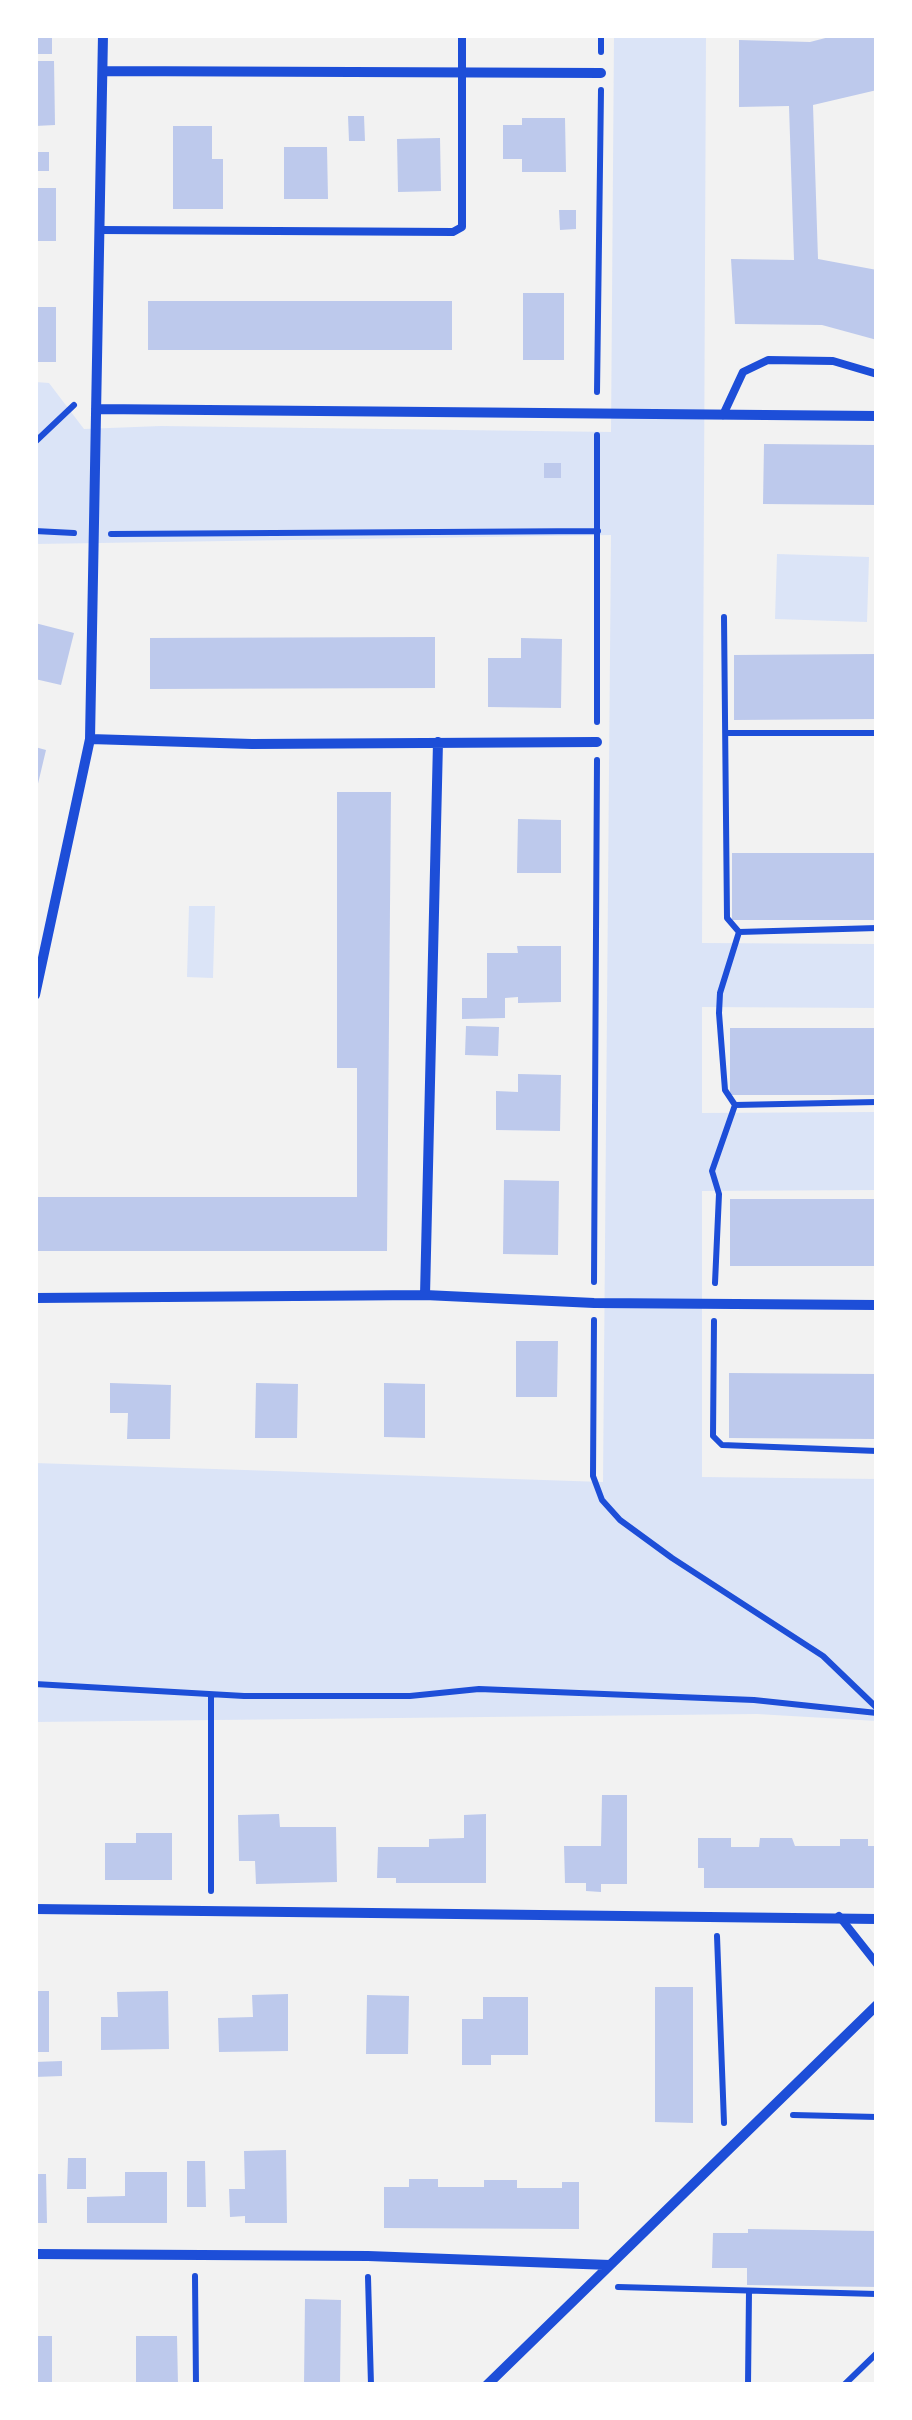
<!DOCTYPE html>
<style>
body{margin:0}
#map{position:relative;width:912px;height:2420px;overflow:hidden;background:#f2f2f2;font-family:Signika,sans-serif}
canvas{display:block}
.frame{position:absolute;inset:0;border:38px solid #fff;pointer-events:none}
</style>
<div id="map">
<canvas width="912" height="2420"></canvas>
<div class="frame"></div>
</div>
<script>
const g = document.querySelector('canvas').getContext('2d');
g.lineJoin = 'round';
function fill(path, color) { g.fillStyle = color; g.fill(path, 'evenodd'); }
const poly = rows => new Path2D(rows.map(r => 'M' + r).join(''));
function strokePath(path, color, width, dash) { g.strokeStyle = color; g.lineWidth = width; g.lineCap = dash ? 'butt' : 'round'; g.setLineDash(dash || []); g.stroke(path); }
const green = poly([
 [614,35,706,35,702,943,877,944,877,1008,702,1007,702,1113,877,1112,877,1190,702,1191,702,1477,877,1479,877,1721,757,1714,35,1722,35,1463,603,1482,611,535,35,544,35,382,49,383,84,429,161,426,611,432],
 [777,554,869,557,867,622,775,619],
 [189,906,215,906,213,978,187,977]
]);
const building = poly([
 [837,35,877,35,877,90,813,105,818,259,877,270,877,340,822,325,735,324,731,259,794,260,789,106,739,107,739,40,810,42],
 [35,36,52,36,52,54,35,54],
 [35,61,54,61,55,125,35,126],
 [348,116,364,116,365,141,349,141],
 [522,118,565,118,566,172,522,172,522,159,503,159,503,125,522,125],
 [173,126,212,126,212,159,223,159,223,209,173,209],
 [440,138,441,191,398,192,397,139],
 [284,147,327,147,328,199,284,199],
 [35,152,49,152,49,171,35,171],
 [35,188,56,188,56,241,35,241],
 [559,210,576,210,576,229,560,230],
 [523,293,564,293,564,360,523,360],
 [148,301,452,301,452,350,148,350],
 [35,307,56,307,56,362,35,362],
 [764,444,877,445,877,505,763,504],
 [544,463,561,463,561,478,544,478],
 [35,623,74,633,61,685,35,679],
 [435,637,435,688,150,689,150,638],
 [521,638,562,639,561,708,488,707,488,658,521,658],
 [877,654,877,719,734,720,734,655],
 [35,747,46,750,36,792,35,792],
 [337,792,391,792,387,1251,35,1251,35,1197,357,1197,357,1068,337,1068],
 [518,819,561,820,561,873,517,873],
 [732,853,877,853,877,920,732,920],
 [517,946,561,946,561,1002,518,1003,518,997,505,998,505,1018,462,1019,462,998,487,998,487,953,518,953],
 [466,1026,499,1027,498,1056,465,1055],
 [730,1028,877,1028,877,1095,730,1095],
 [518,1074,561,1075,560,1131,496,1130,496,1091,518,1092],
 [504,1180,559,1181,558,1255,503,1254],
 [730,1199,877,1199,877,1266,730,1266],
 [516,1341,558,1341,557,1397,516,1397],
 [729,1373,877,1374,877,1439,729,1438],
 [110,1383,171,1385,170,1439,127,1439,128,1413,110,1413],
 [256,1383,298,1384,297,1438,255,1438],
 [384,1383,425,1384,425,1438,384,1437],
 [602,1795,627,1795,627,1884,601,1884,601,1892,586,1891,586,1883,565,1883,564,1846,601,1846],
 [279,1814,280,1827,336,1827,337,1882,256,1884,255,1861,239,1861,238,1815],
 [486,1814,486,1883,396,1883,396,1878,377,1878,378,1847,429,1847,429,1839,464,1838,464,1815],
 [136,1833,172,1833,172,1880,105,1880,105,1843,136,1843],
 [698,1838,731,1838,731,1847,759,1847,760,1838,792,1838,795,1846,840,1846,840,1839,868,1839,868,1846,877,1846,877,1888,704,1888,704,1868,698,1868],
 [655,1987,693,1987,693,2123,655,2122],
 [35,1991,49,1991,49,2052,35,2052],
 [168,1991,169,2049,101,2050,101,2017,118,2017,117,1992],
 [288,1994,288,2051,219,2052,218,2018,253,2017,252,1995],
 [367,1995,409,1996,408,2054,366,2054],
 [483,1997,528,1997,528,2055,491,2055,491,2065,462,2065,462,2019,483,2019],
 [62,2061,62,2076,35,2077,35,2062],
 [286,2150,287,2223,245,2223,245,2216,230,2217,229,2189,245,2189,244,2151],
 [68,2158,86,2158,86,2189,67,2189],
 [187,2161,205,2161,206,2207,187,2207],
 [125,2172,167,2172,167,2223,87,2223,87,2197,125,2196],
 [35,2174,46,2174,47,2223,35,2223],
 [409,2179,438,2179,438,2187,484,2187,484,2180,517,2180,517,2188,562,2188,562,2182,579,2182,579,2229,384,2228,384,2187,409,2187],
 [748,2229,877,2231,877,2287,747,2285,747,2268,712,2268,713,2233,748,2233],
 [305,2299,341,2300,340,2385,304,2385],
 [35,2336,52,2336,52,2385,35,2385],
 [136,2336,177,2336,178,2385,136,2385]
]);
const path = poly([
 [601,52,601,35],
 [597,392,601,90],
 [35,442,74,405],
 [35,531,74,533],
 [111,534,598,531],
 [724,617,727,918,739,932,720,993,719,1013,725,1090,735,1105],
 [597,722,597,435],
 [727,733,877,733],
 [739,932,877,928],
 [735,1105,877,1102],
 [594,1282,597,760],
 [715,1283,719,1194,712,1171,735,1105],
 [594,1320,593,1476,602,1500,620,1520,672,1558,823,1656,877,1708],
 [714,1321,713,1436,722,1445,877,1451],
 [35,1684,244,1696,410,1696,479,1689,754,1700,877,1713],
 [211,1696,211,1891],
 [717,1936,724,2123],
 [793,2115,877,2117],
 [195,2276,196,2385],
 [368,2277,371,2385],
 [618,2287,877,2294],
 [748,2385,749,2291],
 [844,2385,877,2353]
]);
const service = poly([
 [100,230,453,232,462,227,462,35],
 [723,415,743,372,768,360,833,361,877,374],
 [839,1916,877,1964]
]);
const minor = poly([
 [103,71,601,73],
 [96,409,877,416],
 [90,739,252,744,597,742],
 [35,995,90,739,103,35],
 [425,1295,438,742],
 [35,1298,425,1295,594,1303,877,1305],
 [35,1909,877,1919],
 [35,2254,368,2256,610,2265],
 [487,2385,877,2005]
]);
fill(green, '#dbe4f7');
fill(building, '#bdc9ec');
strokePath(path, '#1d4ed8', 6);
strokePath(service, '#1d4ed8', 8);
strokePath(minor, '#1d4ed8', 10);
</script>
